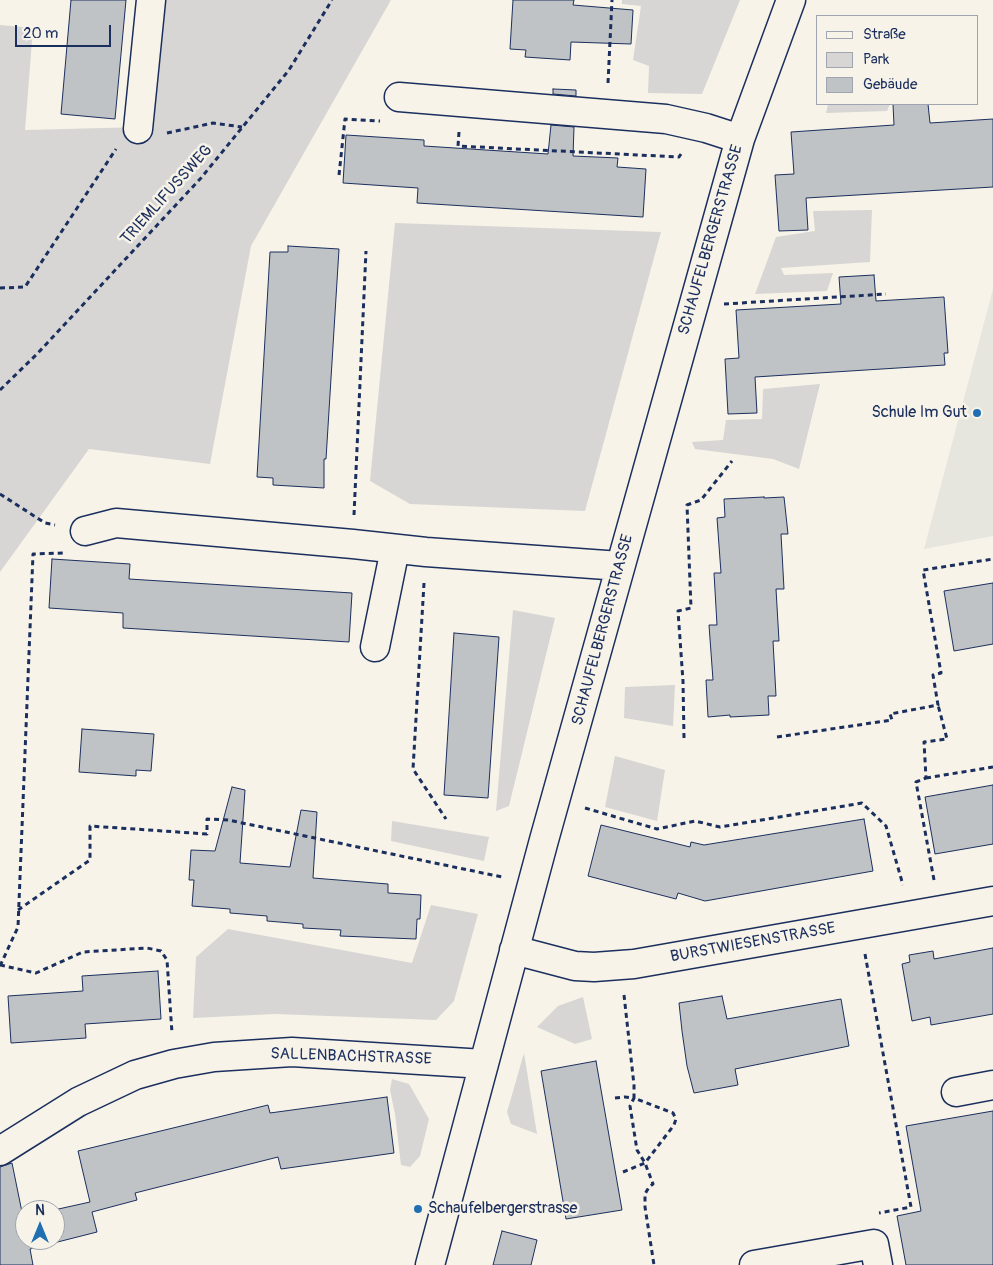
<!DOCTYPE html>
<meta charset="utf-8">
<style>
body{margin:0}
#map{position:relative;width:993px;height:1265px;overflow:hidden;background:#f7f3e8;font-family:Pangolin,sans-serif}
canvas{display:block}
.legend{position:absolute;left:816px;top:15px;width:162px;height:90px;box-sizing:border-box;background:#f7f3e8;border:1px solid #9fa5b1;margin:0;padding:6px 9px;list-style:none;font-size:15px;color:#1b2f5e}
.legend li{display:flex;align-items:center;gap:10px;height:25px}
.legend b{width:25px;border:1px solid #9fa5b1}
.north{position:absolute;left:15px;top:1200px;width:50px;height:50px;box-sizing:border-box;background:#f7f3e8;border:1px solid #9fa5b1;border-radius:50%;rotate:0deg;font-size:14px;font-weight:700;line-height:20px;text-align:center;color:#1b2f5e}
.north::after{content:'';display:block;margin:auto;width:18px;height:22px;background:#1f6fb2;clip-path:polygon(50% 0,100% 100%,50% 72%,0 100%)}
.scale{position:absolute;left:15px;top:25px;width:96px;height:22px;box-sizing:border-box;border:2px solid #1b2f5e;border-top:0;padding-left:6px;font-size:15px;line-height:18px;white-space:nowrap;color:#1b2f5e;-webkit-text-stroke:4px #f7f3e8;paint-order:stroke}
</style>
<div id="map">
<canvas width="993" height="1265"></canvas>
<ul class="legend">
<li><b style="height:6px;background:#f7f3e8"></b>Straße</li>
<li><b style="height:14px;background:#d7d6d4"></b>Park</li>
<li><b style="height:14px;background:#c0c3c5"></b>Gebäude</li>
</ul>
<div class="north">N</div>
<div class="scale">20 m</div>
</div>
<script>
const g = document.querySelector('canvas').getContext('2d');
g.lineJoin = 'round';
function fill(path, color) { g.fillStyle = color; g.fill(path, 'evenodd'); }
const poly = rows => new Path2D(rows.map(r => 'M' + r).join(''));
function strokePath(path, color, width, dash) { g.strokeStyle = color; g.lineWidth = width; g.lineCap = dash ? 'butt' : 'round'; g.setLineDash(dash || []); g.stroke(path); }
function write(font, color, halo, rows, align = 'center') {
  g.font = font + ' Pangolin,sans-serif'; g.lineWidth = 5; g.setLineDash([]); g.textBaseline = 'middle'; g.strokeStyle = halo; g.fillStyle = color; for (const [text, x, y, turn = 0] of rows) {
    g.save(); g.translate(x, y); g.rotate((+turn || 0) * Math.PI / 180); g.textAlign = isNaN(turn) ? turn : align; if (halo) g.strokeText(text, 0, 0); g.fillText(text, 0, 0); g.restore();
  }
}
const built = poly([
 [993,289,993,536,924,549]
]);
const green = poly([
 [159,0,391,0,251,246,210,464,89,449,0,572,0,25,33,28,25,130,143,127],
 [622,0,740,0,702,94,648,93,649,66,633,60,641,6,622,4],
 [828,104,890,104,887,111,826,113],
 [872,210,870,262,781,268,784,275,833,273,827,291,755,294,776,237,815,231,813,211],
 [395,223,661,232,585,511,410,504,370,481],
 [820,384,799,469,773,459,695,449,692,442,723,440,726,420,762,419,763,389],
 [513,610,555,618,509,806,496,811],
 [675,685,673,726,624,718,625,687],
 [615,756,665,770,657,821,605,807],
 [392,821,489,837,484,861,391,841],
 [431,905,478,914,454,1001,436,1020,275,1014,193,1018,196,957,228,929,412,963],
 [583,997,592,1039,575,1044,537,1027,558,1006],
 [524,1053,537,1134,511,1124,507,1112],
 [392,1079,409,1084,429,1119,420,1156,410,1167,401,1165,395,1114,390,1090]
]);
const building = poly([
 [71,0,126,0,115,119,61,114,71,0],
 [513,0,574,0,573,5,633,10,631,44,571,42,570,60,525,57,526,50,510,49,513,0],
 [553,89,576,90,576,96,553,94,553,89],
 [893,104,928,104,930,123,993,119,993,187,806,198,808,230,779,231,775,175,794,174,791,132,894,125,893,104],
 [551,125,574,127,573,156,618,158,617,167,646,169,643,217,417,203,418,188,343,183,346,135,424,140,424,146,548,154,551,125],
 [288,246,339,249,326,459,324,459,324,488,273,485,273,478,257,477,270,252,288,252,288,246],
 [874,275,876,301,944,297,948,353,944,353,945,365,755,377,757,413,728,414,725,359,739,358,736,310,841,304,839,277,874,275],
 [764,497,764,498,784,497,788,534,781,534,784,589,776,589,779,641,773,641,776,696,768,696,769,715,730,717,730,715,708,717,706,680,713,680,709,625,717,625,714,573,721,573,717,518,725,517,724,499,764,497],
 [52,559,130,564,129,579,352,593,349,642,123,628,123,613,49,608,52,559],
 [993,583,993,644,954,651,944,591,993,583],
 [454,633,499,637,488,798,444,795,454,633],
 [82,729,154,734,151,771,136,770,136,776,79,772,82,729],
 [993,785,993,844,935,854,925,797,993,785],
 [232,787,245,790,240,863,290,867,301,810,317,812,313,878,388,884,388,893,421,895,420,919,417,919,416,939,340,936,341,930,303,928,303,924,267,921,267,916,230,913,230,909,192,906,194,880,189,880,191,850,215,851,232,787],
 [864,819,873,871,705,901,678,893,676,899,588,876,601,825,690,847,691,842,704,845,864,819],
 [993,948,993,1014,931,1025,930,1017,912,1021,902,964,910,962,909,955,933,951,934,959,993,948],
 [158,971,161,1019,85,1024,86,1038,11,1043,8,996,83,991,82,976,158,971],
 [722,996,727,1019,841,999,849,1046,735,1069,738,1085,694,1093,687,1066,682,1031,679,1003,722,996],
 [596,1061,622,1210,566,1219,541,1071,596,1061],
 [387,1097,394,1153,281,1169,278,1157,135,1193,137,1200,92,1212,97,1232,30,1249,33,1265,0,1265,0,1167,12,1163,23,1217,25,1217,25,1240,55,1240,55,1210,54,1210,90,1202,78,1151,268,1105,270,1113,387,1097],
 [993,1111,993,1265,906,1265,897,1216,921,1211,906,1126,993,1111],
 [502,1231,537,1240,531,1265,493,1265,502,1231]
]);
const path = poly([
 [608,83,612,0],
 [459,132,458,146,679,157,681,154],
 [167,133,213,123,242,127],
 [339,175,345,119,380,121],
 [0,288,25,287,116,149],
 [724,304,886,294],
 [0,390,37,354,201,178,289,70,332,0],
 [0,494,45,523,55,525],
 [354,515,366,251],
 [424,583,413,769,446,819],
 [777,737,892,720,890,714,938,705,933,675,941,673,923,570,993,559],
 [684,738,683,681,678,611,691,608,687,505,701,500,732,461],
 [926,778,993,767],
 [585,808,657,829,695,821,720,827,862,803,886,826,903,885],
 [934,880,916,782,926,778,924,742,947,739,938,705],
 [18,910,90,860,90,826,207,834,207,819,228,820,502,877],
 [865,954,911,1207,879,1213],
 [0,965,36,973,83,952,147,948,161,951,167,960,172,1033],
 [0,966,18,927,33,554,64,553],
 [615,1098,625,1097,634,1098,630,1106,637,1150,645,1163,653,1184,649,1187,645,1194,645,1207,654,1265],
 [623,1172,645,1163,674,1125,676,1119,673,1113,634,1098,634,1085,624,995]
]);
const minor = poly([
 [399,97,666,119,706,128,740,139],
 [138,129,151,0],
 [85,531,116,523,353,544,426,552,620,566],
 [375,647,395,549],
 [514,950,575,966,594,967,634,964,993,901],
 [956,1092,993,1085],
 [0,1151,78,1102,135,1075,174,1064,214,1057,292,1052,484,1064],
 [430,1265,544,840,740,139,791,0],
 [754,1265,874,1244,878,1265]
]);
const markers = [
 [977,413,5,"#1f6fb2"],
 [418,1209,5,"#1f6fb2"]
];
const streetNames = [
 ["TRIEMLIFUSSWEG",167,195,-48],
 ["SCHAUFELBERGERSTRASSE",711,240,-74],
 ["SCHAUFELBERGERSTRASSE",603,630,-75],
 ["BURSTWIESENSTRASSE",753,943,-10],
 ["SALLENBACHSTRASSE",351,1057,2]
];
const poiNames = [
 ["Schule Im Gut",967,413],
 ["Schaufelbergerstrasse",428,1209,"left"]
];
fill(built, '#e6e5de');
fill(green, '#d7d6d4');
fill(building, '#c0c3c5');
strokePath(building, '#1b2f5e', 1);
strokePath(minor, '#1b2f5e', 31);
strokePath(path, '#1b2f5e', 3, [5, 4]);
strokePath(minor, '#f7f3e8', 28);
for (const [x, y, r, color] of markers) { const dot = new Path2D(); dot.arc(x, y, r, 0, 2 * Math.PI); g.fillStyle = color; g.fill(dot); strokePath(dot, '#f7f3e8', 2); }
write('16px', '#1b2f5e', '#f7f3e8', streetNames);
write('16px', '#1b2f5e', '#f7f3e8', poiNames, 'right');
</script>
